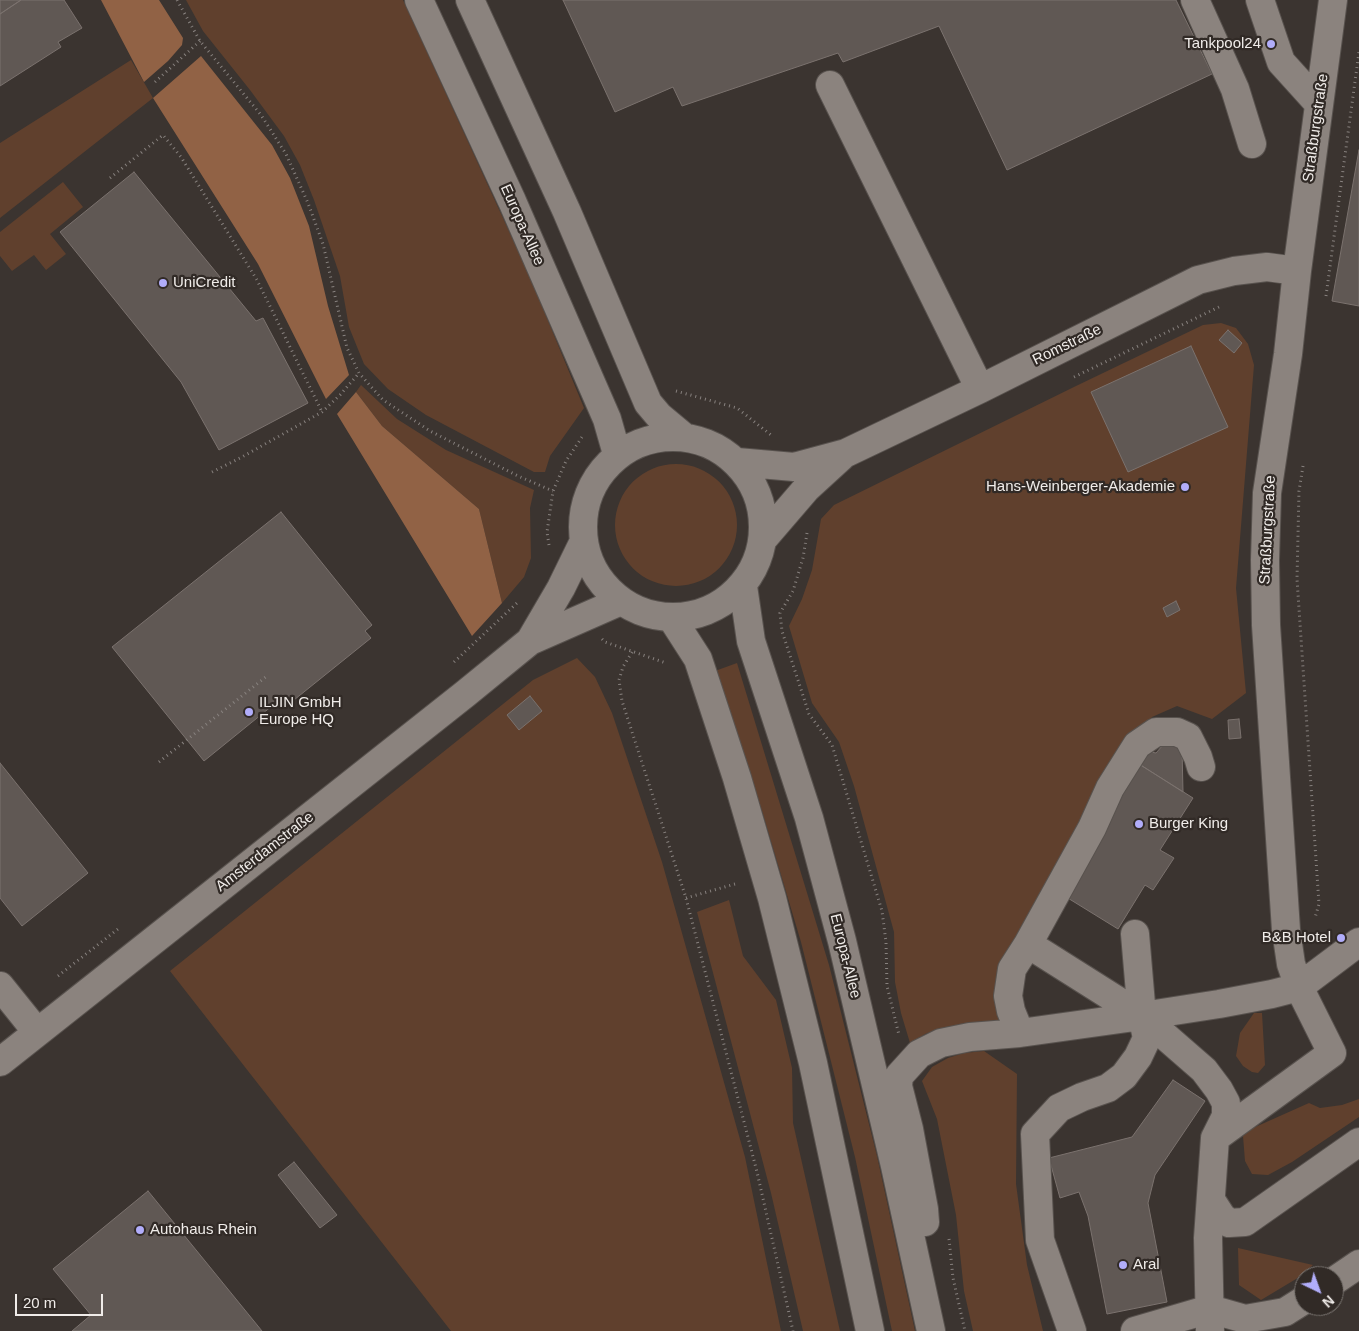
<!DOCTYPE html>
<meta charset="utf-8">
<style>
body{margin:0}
#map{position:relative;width:1359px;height:1331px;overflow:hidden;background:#3b3430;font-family:Arial,sans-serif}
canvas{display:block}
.north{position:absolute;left:1294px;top:1266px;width:50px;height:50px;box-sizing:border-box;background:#312a26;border:1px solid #7d7874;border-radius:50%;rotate:138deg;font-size:14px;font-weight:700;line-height:20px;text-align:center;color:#f0ece9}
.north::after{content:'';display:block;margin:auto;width:18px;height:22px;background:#b1adfa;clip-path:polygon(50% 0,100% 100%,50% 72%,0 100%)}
.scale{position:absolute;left:15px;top:1294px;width:88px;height:22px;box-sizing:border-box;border:2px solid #f0ece9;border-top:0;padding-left:6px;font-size:15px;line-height:18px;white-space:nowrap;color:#f0ece9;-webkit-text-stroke:4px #312a26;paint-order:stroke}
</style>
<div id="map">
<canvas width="1359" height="1331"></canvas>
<div class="north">N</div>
<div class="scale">20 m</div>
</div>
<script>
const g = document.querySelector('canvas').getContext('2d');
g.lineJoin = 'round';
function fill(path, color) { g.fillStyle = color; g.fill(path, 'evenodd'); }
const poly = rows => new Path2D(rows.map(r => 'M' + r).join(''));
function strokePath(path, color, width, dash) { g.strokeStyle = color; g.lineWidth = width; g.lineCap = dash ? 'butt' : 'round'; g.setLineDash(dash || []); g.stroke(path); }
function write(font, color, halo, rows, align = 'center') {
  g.font = font + ' Arial,sans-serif'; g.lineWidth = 4.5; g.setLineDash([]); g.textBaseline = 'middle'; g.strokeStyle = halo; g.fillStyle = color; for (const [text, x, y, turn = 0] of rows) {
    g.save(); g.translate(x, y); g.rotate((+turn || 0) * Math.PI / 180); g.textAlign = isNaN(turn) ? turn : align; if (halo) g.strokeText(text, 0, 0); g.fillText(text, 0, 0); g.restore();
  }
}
const green = poly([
 [186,0,403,0,530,277,584,408,550,456,545,472,534,472,426,415,388,389,364,364,349,327,340,276,314,200,300,165,284,136,250,90,203,31],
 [131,60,153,98,0,218,0,143],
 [63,182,83,207,50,234,66,254,46,270,34,255,12,271,0,256,0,232],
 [1221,323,1236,328,1248,344,1254,365,1236,588,1246,693,1212,719,1177,706,1152,717,1098,794,1004,1021,927,1033,910,1043,901,1013,895,982,894,932,854,786,839,742,812,703,789,626,802,599,812,570,821,519,834,505,1076,386,1203,325],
 [361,385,397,419,446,450,534,490,530,508,531,558,524,577,502,603,479,509,382,426,356,392],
 '615 525a61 61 0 1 1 122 0a61 61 0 1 1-122 0Z',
 [577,658,595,677,612,713,662,862,745,1157,781,1331,451,1331,170,971,533,680],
 [530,696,542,711,519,729],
 [737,663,829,965,877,1156,915,1331,892,1331,855,1157,801,942,762,811,715,671],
 [729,900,743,956,776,1000,792,1068,793,1123,840,1331,803,1331,771,1193,697,912],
 [1254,1013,1262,1013,1265,1065,1258,1073,1252,1072,1243,1066,1236,1056,1240,1033],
 [984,1051,1017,1074,1016,1184,1027,1265,1043,1331,973,1331,964,1291,956,1215,937,1119,922,1081,932,1067,948,1058,964,1053],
 [1359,1099,1359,1117,1292,1162,1268,1175,1252,1174,1245,1161,1243,1136,1253,1128,1309,1103,1320,1108,1342,1105],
 [1238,1248,1313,1265,1296,1279,1261,1300,1239,1285]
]);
const forest = poly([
 [101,0,159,0,183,38,182,45,168,61,144,82],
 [201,56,272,145,290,178,309,226,328,306,349,375,326,399,258,264,153,98],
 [356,392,382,426,479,509,502,603,472,636,337,414]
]);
const building = poly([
 [0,0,21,0,0,14,0,0],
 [21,0,64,0,82,28,58,42,61,47,0,86,0,14,21,0],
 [563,0,1176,0,1212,74,1007,170,939,26,843,62,838,53,682,106,673,87,615,112,563,0],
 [1359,150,1359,306,1332,301,1359,150],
 [134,172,256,321,263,318,308,403,219,450,181,382,60,232,134,172],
 [1228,330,1242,343,1234,353,1219,340,1228,330],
 [1191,346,1228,427,1128,472,1091,392,1191,346],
 [281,512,372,625,365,631,371,638,289,704,283,697,204,761,112,647,281,512],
 [1176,601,1180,610,1167,617,1163,608,1176,601],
 [530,696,542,711,519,730,507,715,530,696],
 [1239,719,1241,738,1229,739,1228,720,1239,719],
 [1169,738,1182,749,1183,792,1139,764,1151,752,1156,753,1169,738],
 [0,763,88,873,22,926,0,898,0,763],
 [1139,764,1193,798,1160,850,1174,858,1153,890,1145,885,1118,929,1058,892,1139,764],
 [1173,1080,1205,1101,1155,1175,1148,1203,1167,1302,1107,1314,1088,1216,1079,1192,1060,1198,1049,1158,1132,1137,1173,1080],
 [294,1162,337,1215,320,1228,278,1175,294,1162],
 [148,1191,262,1331,72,1331,91,1315,53,1269,148,1191]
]);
const path = poly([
 [177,0,200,41,261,115,286,154,308,203,323,244,347,348,359,373,383,400,430,431,518,476,553,491],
 [155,82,200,41],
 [110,178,163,135,181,157,257,280,322,412],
 [1326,296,1359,52],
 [1074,377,1221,306],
 [676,391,737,408,771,435],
 [1303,466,1299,491,1297,579,1319,904,1315,918],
 [212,472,242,457,322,412,340,395,359,373],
 [807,533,803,558,793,591,780,613,782,631,809,714,832,745,882,911,886,942,887,986,899,1035],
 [549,545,547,532,553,491,566,461,582,437],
 [602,639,605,642,666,663],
 [632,652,623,667,619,680,622,701,686,898,757,1172,793,1331],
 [454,662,517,603],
 [159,762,267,676],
 [686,898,735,884],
 [58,976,118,929],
 [949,1239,953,1278,965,1331]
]);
const minor = poly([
 [419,0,512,201,607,419,617,454],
 [470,0,567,212,648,403,659,416,683,436],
 [1195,0,1235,89,1252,144],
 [1260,0,1281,62,1319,104],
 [830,85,980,389],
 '583 527a90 90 0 1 1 180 0a90 90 0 1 1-180 0Z',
 [737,462,794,467,846,453,980,389,1198,280,1234,271,1267,267,1297,271],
 [763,539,806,489,841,457],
 [743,586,751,641,809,818,842,941,895,1166,931,1331],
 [671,617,698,659,737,778,772,898,813,1063,870,1331],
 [530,641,561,588,583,543],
 [1028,944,1142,1016,1204,1070,1219,1090,1226,1103,1226,1116,1215,1138],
 [0,986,37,1032],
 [1020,1033,1011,1011,1008,996,1012,969,1028,944,1092,828,1110,788,1137,745,1156,732,1177,732,1188,737,1198,757,1201,767],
 [0,1062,465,694,530,641,621,601],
 [1211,1200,1222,1217,1229,1223,1245,1222,1359,1142],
 [925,1222,924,1209,909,1129,898,1086,899,1076,919,1054,941,1043,970,1037,1020,1033,1142,1016,1219,1004,1272,994,1299,987,1359,942],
 [1334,1281,1359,1264],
 [1072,1331,1040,1240,1035,1134,1059,1108,1082,1097,1108,1088,1124,1076,1138,1057,1147,1038,1142,1016,1135,934],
 [1135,1331,1210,1309,1245,1319,1285,1312,1304,1300],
 [1210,1331,1208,1238,1215,1138,1332,1053,1299,987,1291,964,1286,930,1266,625,1265,560,1267,493,1288,354,1297,271,1333,0]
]);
const markers = [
 [1271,44,5,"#b1adfa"],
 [163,283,5,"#b1adfa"],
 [1185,487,5,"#b1adfa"],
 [249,712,5,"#b1adfa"],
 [1139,824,5,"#b1adfa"],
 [1341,938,5,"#b1adfa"],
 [140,1230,5,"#b1adfa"],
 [1123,1265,5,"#b1adfa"]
];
const poiNames = [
 ["Tankpool24",1261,44,"right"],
 ["UniCredit",173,283],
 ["Hans-Weinberger-Akademie",1175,487,"right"],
 ["ILJIN GmbH",259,703],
 ["Europe HQ",259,720],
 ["Burger King",1149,824],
 ["B&B Hotel",1331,938,"right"],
 ["Autohaus Rhein",150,1230],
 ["Aral",1133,1265]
];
const streetNames = [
 ["Straßburgstraße",1316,128,-82],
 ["Europa-Allee",522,225,66],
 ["Romstraße",1067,345,-26],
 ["Straßburgstraße",1268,530,-87],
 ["Amsterdamstraße",265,852,-38],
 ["Europa-Allee",845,956,76]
];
fill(green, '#60402d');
fill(forest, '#916245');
fill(building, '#605854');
strokePath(building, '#7b726e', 1);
strokePath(minor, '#58524e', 30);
strokePath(path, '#88827f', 3, [1, 4]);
strokePath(minor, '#8b837e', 28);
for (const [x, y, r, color] of markers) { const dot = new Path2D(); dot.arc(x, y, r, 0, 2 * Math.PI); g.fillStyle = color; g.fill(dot); strokePath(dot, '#312a26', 2); }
write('15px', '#f0ece9', '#312a26', poiNames, 'left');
write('15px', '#f0ece9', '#312a26', streetNames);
</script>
